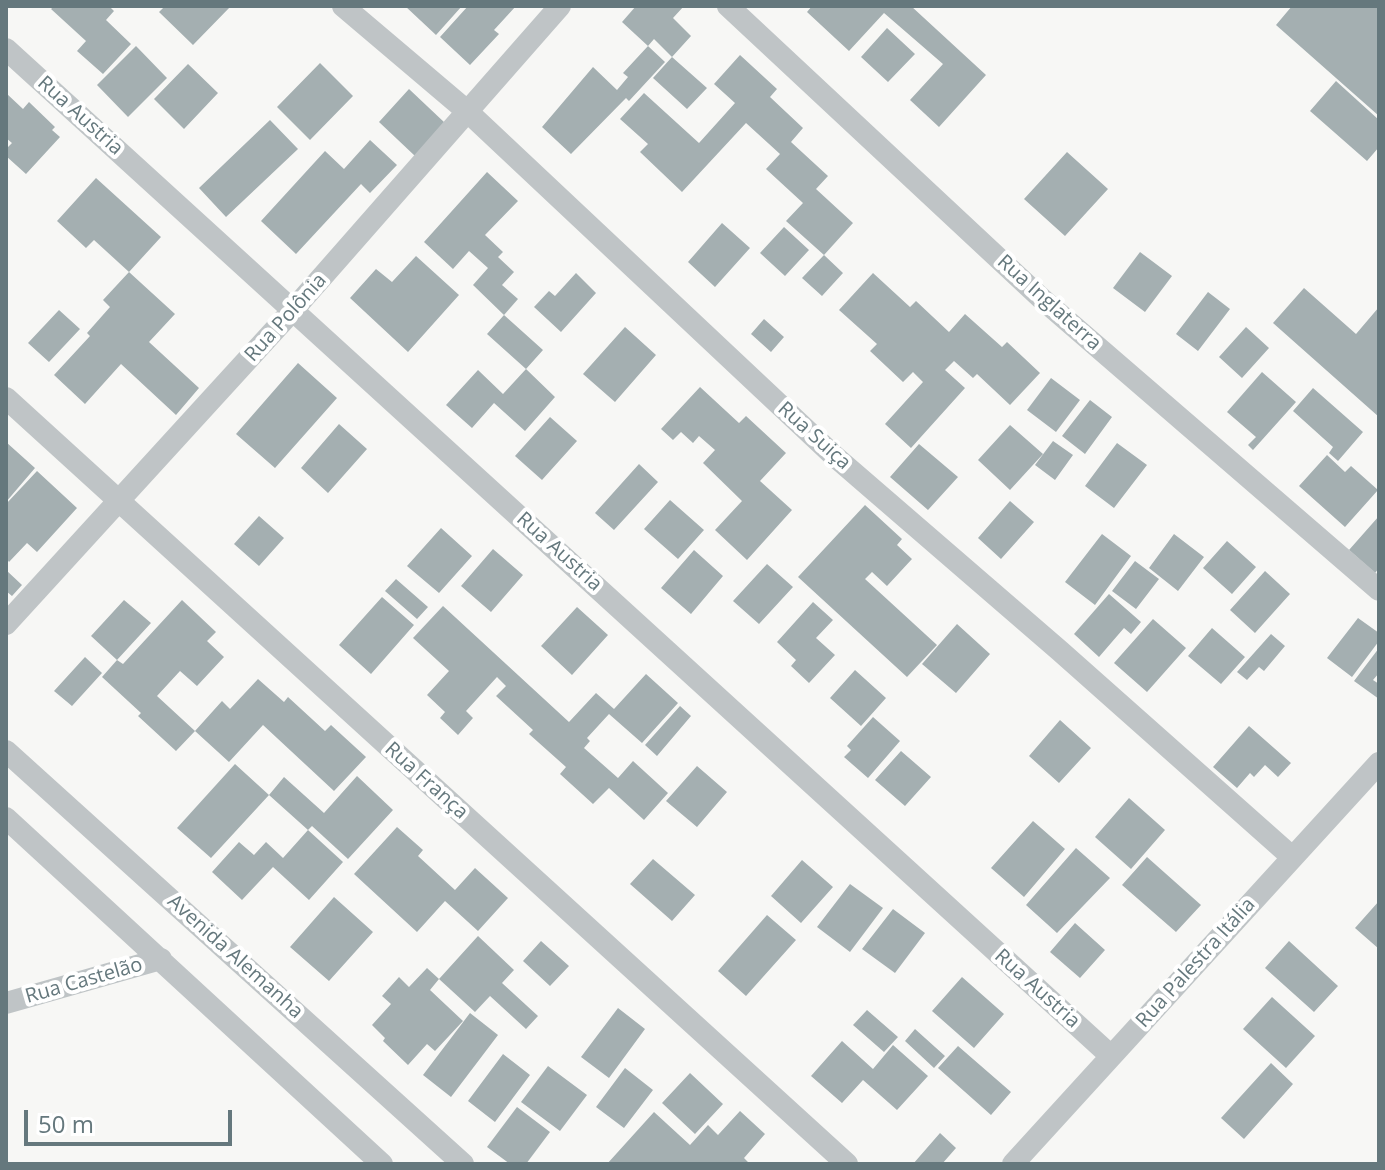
<!DOCTYPE html>
<meta charset="utf-8">
<style>
body{margin:0}
#map{position:relative;width:1385px;height:1170px;overflow:hidden;background:#f7f7f5;font-family:"Open Sans",sans-serif}
canvas{display:block}
.frame{position:absolute;inset:0;border:8px solid #65787d;pointer-events:none}
.scale{position:absolute;left:24px;top:1110px;width:208px;height:36px;box-sizing:border-box;border:4px solid #65787d;border-top:0;padding-left:10px;font-size:24px;line-height:28px;white-space:nowrap;color:#65787d;-webkit-text-stroke:6px #fff;paint-order:stroke}
</style>
<div id="map">
<canvas width="1385" height="1170"></canvas>
<div class="frame"></div>
<div class="scale">50 m</div>
</div>
<script>
const g = document.querySelector('canvas').getContext('2d');
g.lineJoin = 'round';
function fill(path, color) { g.fillStyle = color; g.fill(path, 'evenodd'); }
const poly = rows => new Path2D(rows.map(r => 'M' + r).join(''));
function strokePath(path, color, width, dash) { g.strokeStyle = color; g.lineWidth = width; g.lineCap = dash ? 'butt' : 'round'; g.setLineDash(dash || []); g.stroke(path); }
function write(font, color, halo, rows, align = 'center') {
  g.font = font + ' "Open Sans",sans-serif'; g.lineWidth = 8; g.setLineDash([]); g.textBaseline = 'middle'; g.strokeStyle = halo; g.fillStyle = color; for (const [text, x, y, turn = 0] of rows) {
    g.save(); g.translate(x, y); g.rotate((+turn || 0) * Math.PI / 180); g.textAlign = isNaN(turn) ? turn : align; if (halo) g.strokeText(text, 0, 0); g.fillText(text, 0, 0); g.restore();
  }
}
const building = poly([
 [54,6,109,6,114,11,106,20,131,44,103,74,77,51,86,41,51,9],
 [165,6,231,6,193,45,159,12],
 [405,6,462,6,436,35],
 [468,6,516,6,494,30,499,34,470,65,440,37],
 [636,6,684,6,673,18,691,36,672,57,654,39,648,46,665,62,629,101,626,98,571,154,542,127,593,67,617,90,628,77,623,73,648,46,622,22],
 [812,6,911,6,986,75,939,127,910,100,943,64,884,13,849,51,807,12],
 [1292,6,1379,6,1379,116,1276,25],
 [887,28,915,54,888,82,861,57],
 [136,46,167,78,128,117,97,85],
 [740,55,777,89,770,97,803,128,791,142,828,176,816,189,853,223,824,255,786,221,803,203,766,169,780,154,746,123,682,192,640,152,648,144,620,119,644,93,699,143,735,103,714,84],
 [672,57,707,88,687,109,653,78],
 [320,63,353,96,310,140,277,107],
 [188,64,218,93,184,129,154,99],
 [1336,81,1379,120,1379,147,1367,161,1310,111],
 [409,89,445,123,415,156,379,122],
 [6,93,23,109,29,102,55,127,52,130,60,137,26,174,6,156,6,149,12,143,6,138],
 [270,120,298,149,226,217,199,188],
 [370,140,397,165,370,193,361,184,296,254,261,221,325,151,344,169],
 [1067,152,1108,189,1065,236,1024,199],
 [487,172,518,201,485,235,503,252,498,257,514,272,502,285,518,299,504,315,473,285,488,268,469,251,453,269,424,242],
 [96,178,161,237,129,272,94,240,86,248,57,221],
 [722,223,750,248,715,287,688,262],
 [784,227,809,250,785,276,760,253],
 [1140,252,1172,276,1145,312,1113,288],
 [824,255,843,273,822,296,802,278],
 [416,256,459,295,408,352,350,298,376,269,392,282],
 [129,272,175,314,149,342,199,388,176,415,121,364,85,404,54,375,90,336,87,333,110,307,103,300],
 [576,273,596,293,561,332,534,307,549,291,555,296],
 [873,273,910,307,916,301,949,332,965,314,1002,347,1007,342,1040,373,1010,405,977,374,973,378,954,361,945,370,965,388,911,448,885,424,923,382,913,372,903,382,870,351,877,344,839,310],
 [1304,288,1356,334,1379,307,1379,417,1273,323],
 [1208,292,1230,309,1198,351,1176,334],
 [59,310,80,329,49,362,28,343],
 [504,315,543,350,526,369,487,334],
 [764,319,784,337,771,352,751,334],
 [625,327,656,355,615,402,583,374],
 [1246,327,1269,348,1242,378,1219,357],
 [298,363,337,398,275,468,236,434],
 [526,369,555,397,525,431,494,403,472,428,446,405,478,370,503,394],
 [1262,372,1296,402,1253,450,1248,445,1256,437,1227,412],
 [1051,378,1080,400,1056,432,1027,410],
 [700,387,739,423,746,416,786,453,760,481,792,510,747,560,715,530,742,501,703,463,715,450,699,436,693,443,681,432,673,440,661,429],
 [1313,388,1363,432,1338,461,1329,453,1333,447,1293,411],
 [1090,400,1112,417,1085,454,1062,436],
 [550,417,577,441,542,480,515,456],
 [339,424,367,449,328,493,301,468],
 [1010,425,1043,454,1010,490,978,460],
 [1053,441,1073,455,1055,480,1035,465],
 [6,442,35,468,6,502],
 [1117,443,1147,465,1114,508,1085,486],
 [919,444,958,477,928,510,890,477],
 [1327,455,1345,472,1351,466,1378,490,1345,527,1299,486],
 [639,464,658,482,614,530,595,513],
 [37,471,77,508,37,552,27,543,9,562,6,558,6,504],
 [670,500,704,530,678,559,644,529],
 [1010,501,1034,522,1001,559,978,538],
 [865,505,902,539,897,545,912,559,887,586,872,572,865,579,937,645,907,677,798,577],
 [259,516,284,538,259,566,234,544],
 [1379,516,1379,568,1375,573,1349,550],
 [441,528,472,556,439,593,407,566],
 [1102,534,1131,556,1095,605,1065,582],
 [1174,534,1204,557,1178,591,1149,568],
 [1227,541,1256,567,1232,594,1203,568],
 [493,549,523,575,491,612,461,586],
 [694,550,723,576,691,614,661,588],
 [1135,561,1159,579,1136,609,1112,591],
 [767,564,793,587,759,624,733,601],
 [6,570,22,585,12,596,6,591],
 [1265,571,1290,594,1255,633,1230,610],
 [396,579,428,607,417,619,385,591],
 [1109,594,1141,622,1131,634,1124,628,1099,657,1074,634],
 [382,597,414,625,371,674,339,645],
 [124,600,151,623,117,660,91,636],
 [182,600,216,632,207,641,224,657,197,686,180,671,157,696,195,731,176,751,138,716,141,713,102,677,117,660,123,664],
 [813,602,833,620,816,638,835,655,809,683,791,666,796,660,777,642],
 [443,606,569,722,596,693,614,709,646,674,678,703,642,743,609,714,587,738,590,741,584,748,618,778,633,761,668,793,644,820,609,788,593,804,560,774,566,767,529,734,533,730,496,696,506,686,497,677,466,711,473,718,458,735,440,718,445,712,427,695,449,671,413,638],
 [577,607,608,635,572,675,541,646],
 [1358,618,1379,633,1379,641,1352,677,1327,658],
 [1153,619,1186,648,1147,692,1114,663],
 [957,624,990,654,956,693,922,664],
 [1212,628,1245,657,1221,684,1188,656],
 [1271,634,1285,646,1264,671,1259,667,1247,680,1237,672],
 [1379,648,1379,673,1373,680,1379,684,1379,699,1354,681],
 [85,657,102,673,72,706,54,691],
 [855,670,886,698,861,726,830,698],
 [258,679,284,702,288,697,325,731,331,725,366,757,334,791,263,725,229,762,195,731,222,701,230,709],
 [680,706,691,716,657,756,645,745],
 [873,717,900,741,868,778,844,757,851,750,847,746],
 [1060,720,1091,748,1059,783,1029,756],
 [1249,726,1291,763,1278,777,1265,765,1254,777,1250,773,1237,788,1213,767],
 [901,751,931,777,905,806,875,780],
 [235,764,269,795,284,777,324,813,357,776,393,810,348,859,312,826,308,830,269,795,211,858,177,828],
 [697,766,727,792,697,827,666,801],
 [1129,798,1165,830,1131,869,1095,837],
 [1033,821,1065,849,1024,897,991,868],
 [397,827,423,850,418,856,455,890,475,868,508,898,478,931,445,901,417,932,354,874],
 [308,830,343,862,309,900,273,867,242,900,212,872,239,842,254,855,266,842,283,858],
 [1076,848,1110,878,1057,933,1026,905],
 [1147,857,1201,905,1176,932,1122,885],
 [653,859,695,895,672,921,630,884],
 [802,860,833,887,801,923,771,896],
 [850,884,883,908,850,952,817,927],
 [334,897,373,932,329,981,290,947],
 [1379,901,1379,949,1355,928],
 [893,909,925,933,895,973,862,949],
 [767,915,796,940,746,996,718,971],
 [1075,923,1105,950,1080,978,1050,952],
 [478,936,514,970,502,983,538,1016,526,1029,490,996,475,1012,439,979],
 [541,941,569,966,550,986,523,961],
 [1289,941,1338,986,1314,1012,1265,968],
 [427,968,439,979,430,990,463,1021,435,1051,427,1044,408,1065,383,1041,385,1038,372,1025,391,1004,382,996,399,977,409,987],
 [962,977,1004,1014,974,1048,932,1011],
 [1272,997,1315,1036,1286,1068,1243,1029],
 [618,1008,645,1029,609,1078,581,1057],
 [867,1010,898,1037,884,1052,853,1025],
 [470,1013,498,1035,451,1097,423,1075],
 [915,1029,945,1056,934,1068,905,1041],
 [842,1041,873,1069,893,1045,928,1076,897,1110,863,1080,842,1103,811,1076],
 [958,1046,1011,1092,991,1115,938,1068],
 [503,1054,530,1075,495,1122,468,1101],
 [1271,1063,1293,1084,1244,1139,1221,1118],
 [548,1066,587,1095,560,1131,521,1102],
 [625,1068,653,1090,624,1128,596,1107],
 [690,1073,723,1104,695,1134,662,1103],
 [517,1107,550,1132,526,1164,510,1164,487,1147],
 [740,1111,765,1134,744,1158,750,1164,607,1164,654,1112,690,1145,708,1125,718,1135],
 [940,1133,956,1148,942,1164,913,1164]
]);
const minor = poly([
 [343,6,468,112,832,454,1060,651,1292,857],
 [728,6,1042,299,1379,590],
 [6,49,1111,1056],
 [6,398,847,1164],
 [6,624,293,310,560,6],
 [6,751,463,1164],
 [6,818,382,1164],
 [6,1003,161,959],
 [1013,1164,1379,763]
]);
const streetNames = [
 ["Rua Austria",80,116,42],
 ["Rua Inglaterra",1049,303,42],
 ["Rua Polônia",286,318,-48],
 ["Rua Suiça",814,436,42],
 ["Rua Austria",559,552,42],
 ["Rua França",426,781,42],
 ["Avenida Alemanha",235,957,42],
 ["Rua Palestra Itália",1196,963,-48],
 ["Rua Castelão",84,981,-16],
 ["Rua Austria",1037,989,42]
];
fill(building, '#a4afb1');
strokePath(minor, '#bfc4c6', 22);
write('20px', '#65787d', '#fff', streetNames);
</script>
